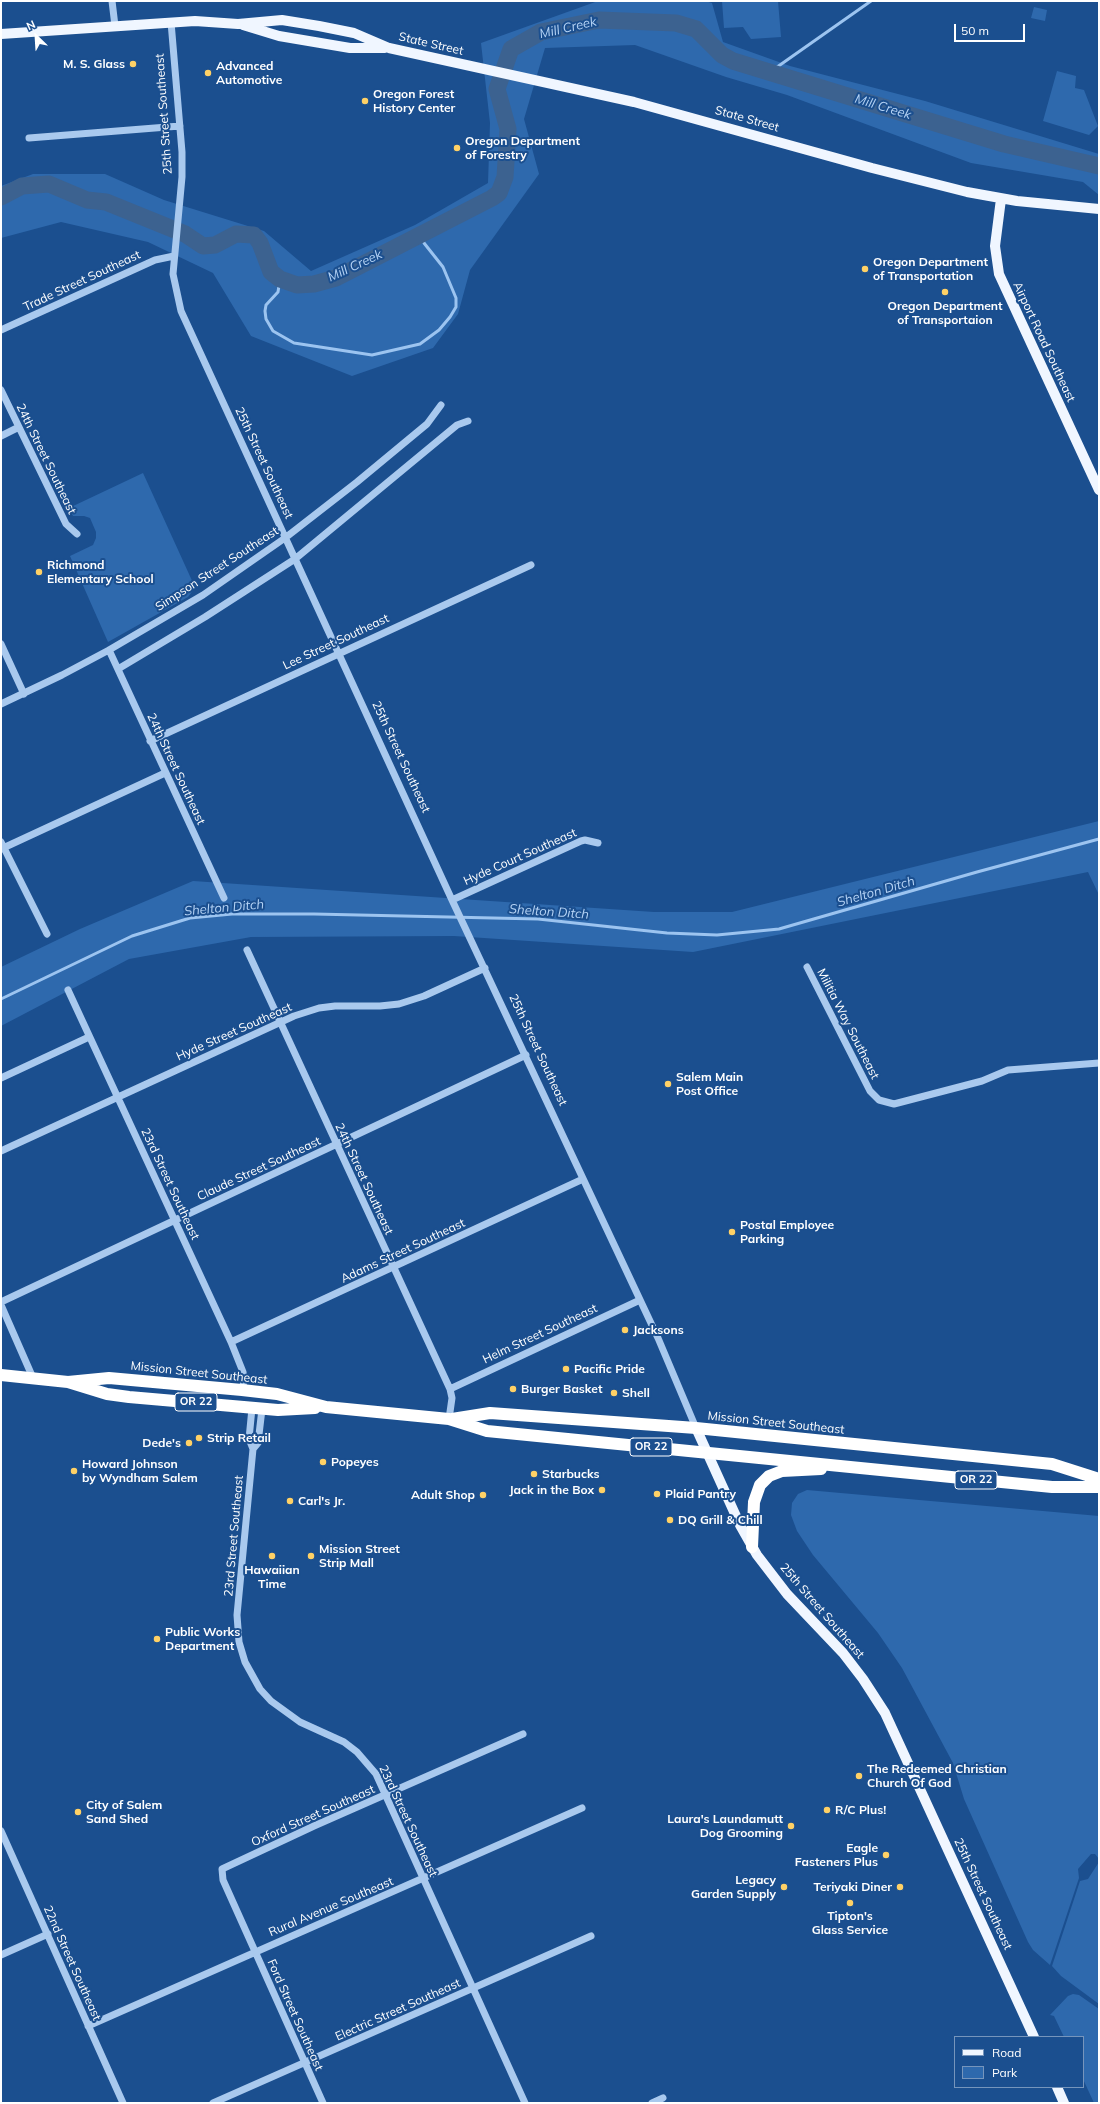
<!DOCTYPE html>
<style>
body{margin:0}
#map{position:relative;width:1100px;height:2104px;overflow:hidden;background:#1b4f8f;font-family:Mulish,sans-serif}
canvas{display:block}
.frame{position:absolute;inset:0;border:2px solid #fff;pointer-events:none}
.legend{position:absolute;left:954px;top:2036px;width:130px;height:52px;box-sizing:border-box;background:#1b4f8f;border:1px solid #7695bc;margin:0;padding:5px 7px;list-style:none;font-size:12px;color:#fff}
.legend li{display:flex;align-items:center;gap:8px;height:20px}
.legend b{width:20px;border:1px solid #7695bc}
.north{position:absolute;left:16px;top:16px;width:40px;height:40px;-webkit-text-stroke:3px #1b4f8f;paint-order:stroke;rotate:335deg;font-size:11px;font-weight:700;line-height:16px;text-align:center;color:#fff}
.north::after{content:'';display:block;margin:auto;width:14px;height:18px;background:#fff;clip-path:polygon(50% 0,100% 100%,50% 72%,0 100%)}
.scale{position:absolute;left:954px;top:24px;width:71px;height:18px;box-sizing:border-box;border:2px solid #fff;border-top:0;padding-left:5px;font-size:12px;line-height:14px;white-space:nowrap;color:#fff;-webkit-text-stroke:3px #1b4f8f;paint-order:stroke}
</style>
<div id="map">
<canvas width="1100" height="2104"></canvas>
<div class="frame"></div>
<ul class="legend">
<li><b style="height:5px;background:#f0f6ff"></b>Road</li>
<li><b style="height:11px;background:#2e69ad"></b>Park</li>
</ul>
<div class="north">N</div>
<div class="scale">50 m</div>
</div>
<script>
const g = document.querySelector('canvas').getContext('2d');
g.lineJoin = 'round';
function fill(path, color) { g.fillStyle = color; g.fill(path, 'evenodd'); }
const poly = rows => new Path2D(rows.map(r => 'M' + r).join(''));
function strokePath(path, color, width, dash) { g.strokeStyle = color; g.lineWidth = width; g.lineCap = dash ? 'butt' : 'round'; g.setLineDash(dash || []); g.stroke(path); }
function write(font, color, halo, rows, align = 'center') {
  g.font = font + ' Mulish,sans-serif'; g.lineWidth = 4; g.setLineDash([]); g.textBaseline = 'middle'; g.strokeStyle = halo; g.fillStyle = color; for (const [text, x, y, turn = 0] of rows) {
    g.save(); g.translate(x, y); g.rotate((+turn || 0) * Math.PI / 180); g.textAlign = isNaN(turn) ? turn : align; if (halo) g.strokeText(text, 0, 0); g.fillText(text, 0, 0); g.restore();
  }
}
const green = poly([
 [598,1,705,1,712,3,723,42,790,66,925,101,1099,154,1099,195,1083,182,971,163,787,95,726,77,635,45,545,48,524,119,539,174,470,270,458,314,433,348,352,376,251,336,213,273,148,242,61,222,1,238,1,186,33,174,105,174,164,200,264,231,311,271,415,225,488,183,490,123,481,43],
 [722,1,778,1,781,37,751,39,743,27,724,28],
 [1034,7,1047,10,1045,21,1031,18],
 [1057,71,1076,76,1075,88,1084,90,1098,126,1089,135,1043,121],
 [143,473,194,585,194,589,188,597,108,642,70,556,93,545,96,538,96,532,90,518,84,516,73,516,69,508],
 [1099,821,1099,895,1088,872,693,952,454,936,251,937,129,959,1,1026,1,967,80,929,193,881,654,912,732,912],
 [807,1490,1099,1516,1099,1859,1095,1854,1091,1854,1078,1869,1079,1878,1050,1965,1033,1950,1028,1942,964,1799,953,1763,902,1668,878,1633,813,1555,797,1531,791,1515,792,1503,798,1494],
 [1099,1862,1099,2004,1061,1976,1052,1966,1080,1881,1088,1879],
 [1073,1994,1079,1995,1099,2009,1099,2103,1094,2103,1083,2079,1083,2037,1064,2037,1054,2016,1050,2015,1068,1996]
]);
const stream = poly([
 [770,72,871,1],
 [280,279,278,292,266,305,265,311,266,319,273,331,294,343,372,355,420,344,439,330,450,317,456,307,456,298,443,267,424,243,422,234],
 [1,999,132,936,190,918,232,914,314,914,538,919,667,933,717,935,779,929,977,872,1099,839]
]);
const river = poly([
 [1,197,22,186,49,184,87,200,106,202,185,234,203,246,215,245,236,234,254,235,260,243,271,272,280,279,297,285,314,284,336,278,492,198,499,193,505,177,508,129,497,89,511,49,541,32,599,20,676,23,696,29,722,55,733,61,1004,144,1099,166]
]);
const minor = poly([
 [112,1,115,26],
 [171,22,182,152,182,177,173,274,181,311,452,900,658,1338,696,1428],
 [29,138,180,126],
 [1,330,155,260,174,256],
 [1,390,66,524,77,534],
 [1,436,19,427],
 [1,644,24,694],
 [109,650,224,898],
 [118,669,205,617,295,559,457,425,468,421],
 [1,704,62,675,109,650,203,595,285,538,357,482,427,424,441,405],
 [150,741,531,565],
 [1,842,47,934],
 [1,849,165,773],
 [452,900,581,841,585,840,598,843],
 [247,950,450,1389,452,1398,449,1419],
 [807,967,870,1091,879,1100,894,1104,982,1081,1008,1070,1099,1063],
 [68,990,231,1342,243,1372,244,1381,242,1390],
 [1,1078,89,1037],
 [1,1151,294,1016,319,1008,335,1006,380,1006,399,1004,424,996,485,968],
 [1,1302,526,1055],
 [1,1305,33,1378],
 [231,1342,583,1179],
 [450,1389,640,1300],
 [252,1408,249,1439,253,1449,237,1615,239,1642,245,1662,260,1689,271,1701,300,1722,344,1742,357,1752,376,1774,525,2103],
 [253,1449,258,1443,262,1409],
 [1,1831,123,2103],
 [1,1955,48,1934],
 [88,2026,582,1808],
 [213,2103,591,1936],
 [323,2103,223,1880,222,1869,314,1826,523,1734],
 [652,2103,663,2098]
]);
const major = poly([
 [243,25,279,36,350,48,385,48],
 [1,34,195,21,238,24,282,20,319,26,354,33,389,48,634,102,872,168,967,192,1017,201,1099,209],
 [1001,199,995,246,999,274,1099,490],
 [696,1428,740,1525,757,1555,787,1594,843,1653,863,1679,885,1713,1034,2037],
 [1057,2087,1064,2103]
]);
const highway = poly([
 [1,1375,68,1382,107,1394,129,1397,278,1410,315,1408],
 [68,1382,109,1378,242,1390,277,1394,326,1407,449,1419,487,1431,1052,1487,1099,1487],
 [452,1419,490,1413,696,1428,1052,1464,1099,1479],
 [752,1547,754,1502,760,1485,769,1476,782,1471,821,1469]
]);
const markers = [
 [133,64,4,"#ffd166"],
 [208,73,4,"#ffd166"],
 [365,101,4,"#ffd166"],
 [457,148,4,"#ffd166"],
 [865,269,4,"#ffd166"],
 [945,292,4,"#ffd166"],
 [39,572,4,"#ffd166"],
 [668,1084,4,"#ffd166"],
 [732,1232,4,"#ffd166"],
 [625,1330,4,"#ffd166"],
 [566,1369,4,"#ffd166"],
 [513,1389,4,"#ffd166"],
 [614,1393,4,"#ffd166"],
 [199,1438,4,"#ffd166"],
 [189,1443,4,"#ffd166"],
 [323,1462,4,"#ffd166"],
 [74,1471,4,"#ffd166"],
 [534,1474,4,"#ffd166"],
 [602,1490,4,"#ffd166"],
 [657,1494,4,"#ffd166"],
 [483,1495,4,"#ffd166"],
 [290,1501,4,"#ffd166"],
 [670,1520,4,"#ffd166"],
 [272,1556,4,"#ffd166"],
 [311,1556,4,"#ffd166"],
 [157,1639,4,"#ffd166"],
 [859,1776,4,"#ffd166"],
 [827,1810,4,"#ffd166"],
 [78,1812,4,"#ffd166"],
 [791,1826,4,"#ffd166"],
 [886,1855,4,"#ffd166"],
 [784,1887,4,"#ffd166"],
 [900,1887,4,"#ffd166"],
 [850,1903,4,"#ffd166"]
];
const shields = [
 [196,1402,42],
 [651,1447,42],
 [976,1480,42]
];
const shieldNames = [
 ["OR 22",196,1402],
 ["OR 22",651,1447],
 ["OR 22",976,1480]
];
const streetNames = [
 ["State Street",431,44,13],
 ["25th Street Southeast",164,114,-94],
 ["State Street",747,119,16],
 ["Trade Street Southeast",82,281,-25],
 ["Airport Road Southeast",1044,342,65],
 ["24th Street Southeast",46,459,64],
 ["25th Street Southeast",264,463,65],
 ["Simpson Street Southeast",217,569,-33],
 ["Lee Street Southeast",336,642,-25],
 ["25th Street Southeast",401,757,65],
 ["24th Street Southeast",176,769,65],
 ["Hyde Court Southeast",520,857,-24],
 ["Militia Way Southeast",848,1024,63],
 ["Hyde Street Southeast",234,1032,-24],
 ["25th Street Southeast",538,1050,65],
 ["Claude Street Southeast",259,1169,-25],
 ["24th Street Southeast",364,1179,65],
 ["23rd Street Southeast",170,1184,65],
 ["Adams Street Southeast",403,1251,-25],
 ["Helm Street Southeast",540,1334,-25],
 ["Mission Street Southeast",199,1373,6],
 ["Mission Street Southeast",776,1423,6],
 ["23rd Street Southeast",234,1536,-85],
 ["25th Street Southeast",822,1611,49],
 ["Oxford Street Southeast",313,1816,-24],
 ["23rd Street Southeast",408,1821,65],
 ["25th Street Southeast",983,1894,65],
 ["Rural Avenue Southeast",331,1907,-23],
 ["22nd Street Southeast",72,1963,66],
 ["Electric Street Southeast",398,2010,-24],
 ["Ford Street Southeast",295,2015,66]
];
const poiNames = [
 ["M. S. Glass",125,64,"right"],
 ["Advanced",216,66],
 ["Automotive",216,80],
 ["Oregon Forest",373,94],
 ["History Center",373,108],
 ["Oregon Department",465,141],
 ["of Forestry",465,155],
 ["Oregon Department",873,262],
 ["of Transportation",873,276],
 ["Oregon Department",945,306,"center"],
 ["of Transportaion",945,320,"center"],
 ["Richmond",47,565],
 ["Elementary School",47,579],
 ["Salem Main",676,1077],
 ["Post Office",676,1091],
 ["Postal Employee",740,1225],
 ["Parking",740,1239],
 ["Jacksons",633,1330],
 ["Pacific Pride",574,1369],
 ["Burger Basket",521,1389],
 ["Shell",622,1393],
 ["Strip Retail",207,1438],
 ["Dede's",181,1443,"right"],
 ["Popeyes",331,1462],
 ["Howard Johnson",82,1464],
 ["by Wyndham Salem",82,1478],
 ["Starbucks",542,1474],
 ["Jack in the Box",594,1490,"right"],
 ["Plaid Pantry",665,1494],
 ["Adult Shop",475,1495,"right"],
 ["Carl's Jr.",298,1501],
 ["DQ Grill & Chill",678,1520],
 ["Mission Street",319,1549],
 ["Strip Mall",319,1563],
 ["Hawaiian",272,1570,"center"],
 ["Time",272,1584,"center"],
 ["Public Works",165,1632],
 ["Department",165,1646],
 ["The Redeemed Christian",867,1769],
 ["Church Of God",867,1783],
 ["City of Salem",86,1805],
 ["Sand Shed",86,1819],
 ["R/C Plus!",835,1810],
 ["Laura's Laundamutt",783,1819,"right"],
 ["Dog Grooming",783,1833,"right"],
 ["Eagle",878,1848,"right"],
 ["Fasteners Plus",878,1862,"right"],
 ["Legacy",776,1880,"right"],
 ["Garden Supply",776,1894,"right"],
 ["Teriyaki Diner",892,1887,"right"],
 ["Tipton's",850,1916,"center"],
 ["Glass Service",850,1930,"center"]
];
const waterNames = [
 ["Mill Creek",568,28,-13],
 ["Mill Creek",883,107,17],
 ["Mill Creek",355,266,-25],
 ["Shelton Ditch",876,892,-16],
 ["Shelton Ditch",224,908,-5],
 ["Shelton Ditch",549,912,4]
];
fill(green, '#2e69ad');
strokePath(stream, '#9cc4f0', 3);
strokePath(river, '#3c6290', 17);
strokePath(minor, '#a9c9ee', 7);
strokePath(major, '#f0f6ff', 10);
strokePath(highway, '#fff', 12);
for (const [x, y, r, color] of markers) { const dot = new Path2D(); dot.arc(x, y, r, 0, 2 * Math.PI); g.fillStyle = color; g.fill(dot); strokePath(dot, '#1b4f8f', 1.5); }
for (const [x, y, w] of shields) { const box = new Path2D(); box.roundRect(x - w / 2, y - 9, w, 18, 3); g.fillStyle = '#1b4f8f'; g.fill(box); strokePath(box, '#fff', 1); }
write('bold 11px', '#fff', null, shieldNames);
write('12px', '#fff', '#1b4f8f', streetNames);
write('bold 12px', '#fff', '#1b4f8f', poiNames, 'left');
write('italic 13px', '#b5d3f5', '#1b4f8f', waterNames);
</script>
